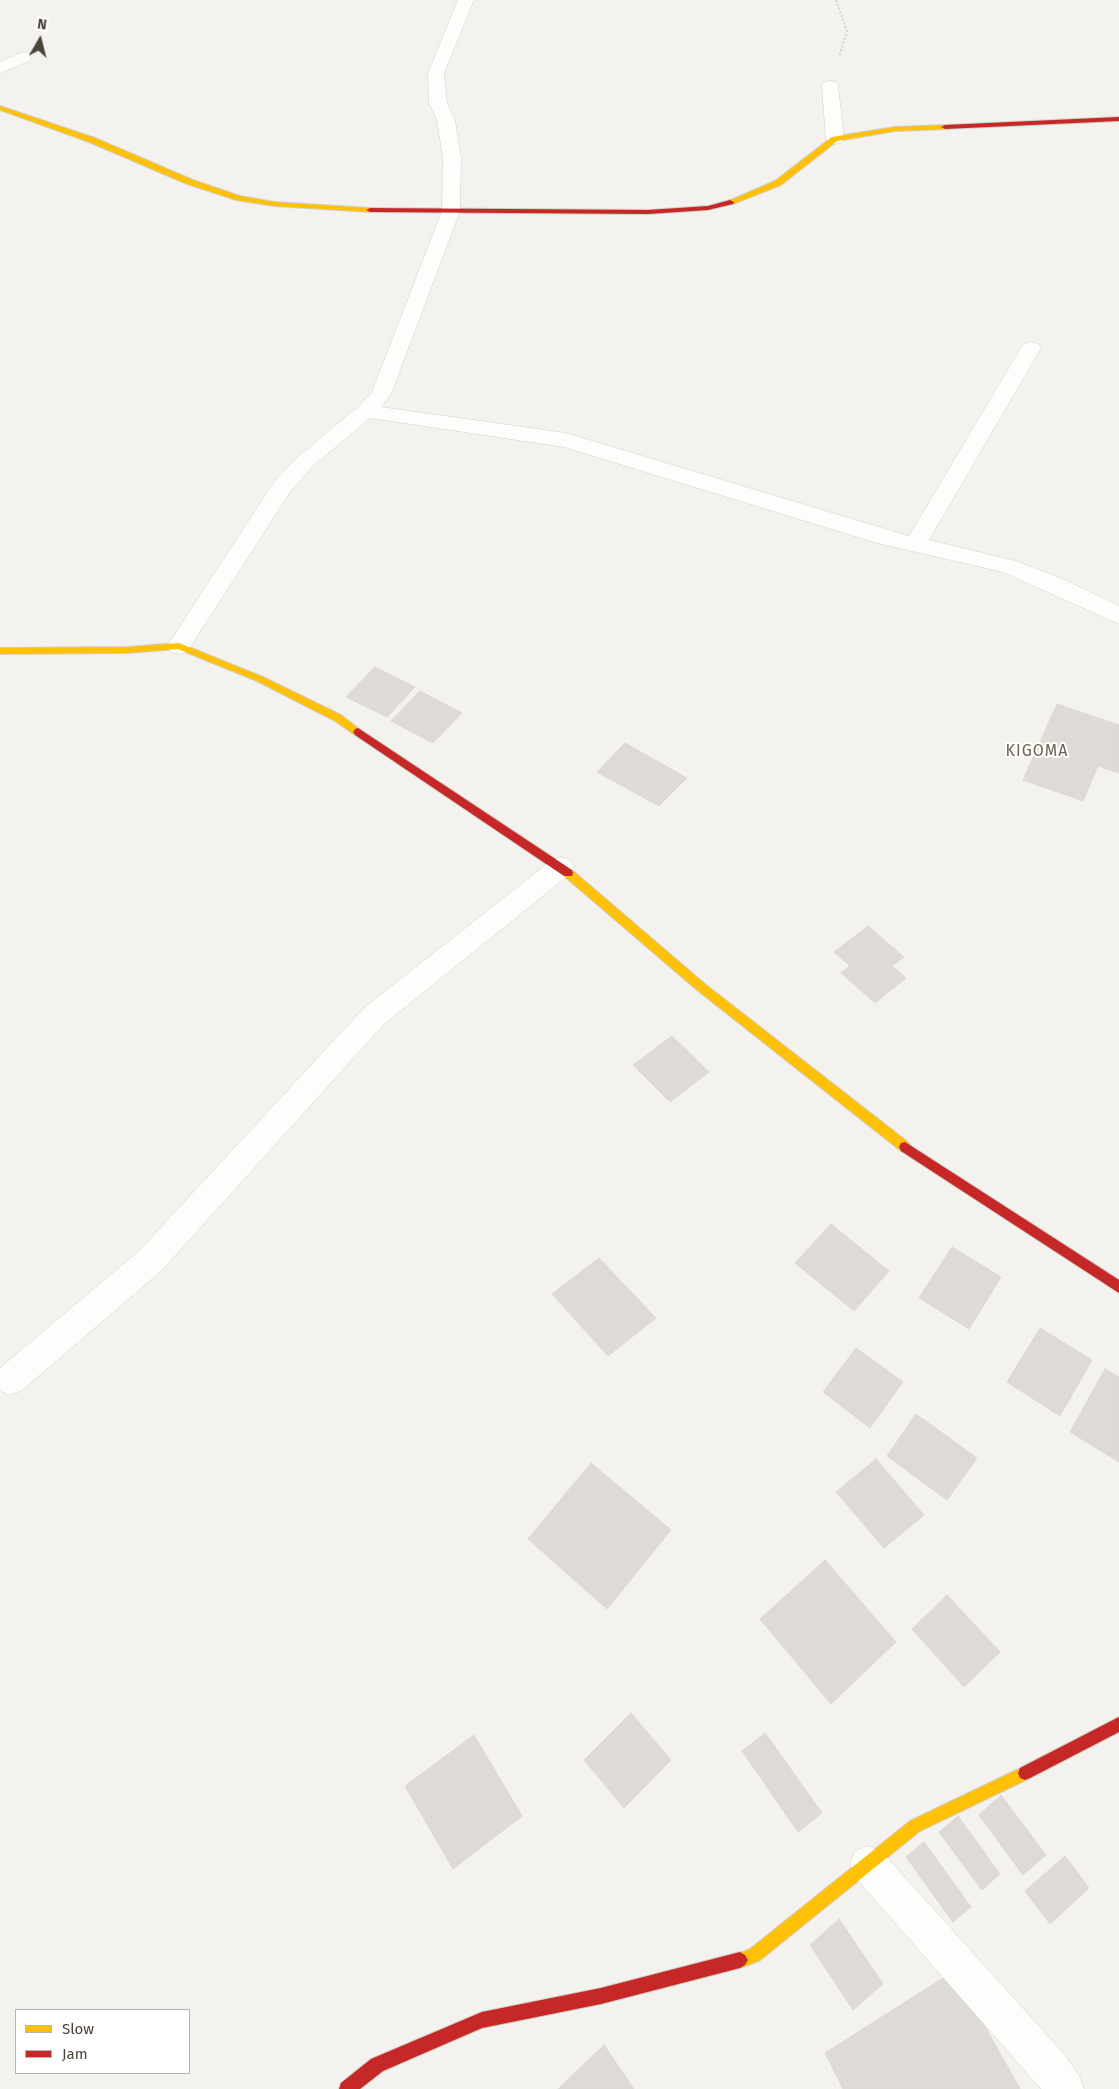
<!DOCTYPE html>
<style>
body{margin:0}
#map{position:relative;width:1119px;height:2089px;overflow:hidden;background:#f4f2ee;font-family:"Fira Sans",sans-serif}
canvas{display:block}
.legend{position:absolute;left:15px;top:2009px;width:175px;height:65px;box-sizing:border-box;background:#fff;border:1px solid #b7b4b0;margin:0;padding:6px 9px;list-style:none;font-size:15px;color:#4b4439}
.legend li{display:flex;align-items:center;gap:10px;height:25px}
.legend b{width:25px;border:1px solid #b7b4b0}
.north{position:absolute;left:15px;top:15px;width:50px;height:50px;-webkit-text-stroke:4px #fff;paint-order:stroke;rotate:8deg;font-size:14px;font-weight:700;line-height:20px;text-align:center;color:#4b4439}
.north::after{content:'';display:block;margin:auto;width:18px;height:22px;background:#4b4439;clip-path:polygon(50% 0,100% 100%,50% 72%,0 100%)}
</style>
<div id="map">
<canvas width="1119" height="2089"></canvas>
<ul class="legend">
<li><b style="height:6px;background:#ffc107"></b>Slow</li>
<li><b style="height:6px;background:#c62828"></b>Jam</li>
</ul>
<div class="north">N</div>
</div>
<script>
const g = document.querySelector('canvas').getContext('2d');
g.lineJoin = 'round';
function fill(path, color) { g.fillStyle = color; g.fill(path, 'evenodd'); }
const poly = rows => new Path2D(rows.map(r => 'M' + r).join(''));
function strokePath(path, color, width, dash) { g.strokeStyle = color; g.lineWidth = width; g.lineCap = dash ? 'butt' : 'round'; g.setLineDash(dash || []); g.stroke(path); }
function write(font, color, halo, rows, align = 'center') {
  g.font = font + ' "Fira Sans",sans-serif'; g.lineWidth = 4; g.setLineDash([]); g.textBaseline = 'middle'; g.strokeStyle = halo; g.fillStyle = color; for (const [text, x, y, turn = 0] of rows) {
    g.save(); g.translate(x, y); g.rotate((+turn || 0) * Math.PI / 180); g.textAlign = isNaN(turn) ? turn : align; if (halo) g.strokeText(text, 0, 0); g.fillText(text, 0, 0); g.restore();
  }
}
const building = poly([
 [375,667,415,687,387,717,346,697,375,667],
 [420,691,462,713,433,743,391,721,420,691],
 [1057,704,1119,725,1119,773,1098,766,1083,801,1023,780,1057,704],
 [625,743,687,778,659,806,597,772,625,743],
 [868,926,904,957,892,966,906,978,875,1003,841,973,850,966,834,952,868,926],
 [672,1036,709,1072,670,1102,633,1065,672,1036],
 [831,1224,889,1271,854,1311,795,1263,831,1224],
 [952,1247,1001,1277,969,1329,919,1298,952,1247],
 [599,1258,656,1318,608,1356,552,1294,599,1258],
 [1040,1328,1092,1360,1060,1416,1007,1382,1040,1328],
 [856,1348,903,1382,870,1428,823,1392,856,1348],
 [1105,1369,1119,1377,1119,1462,1070,1432,1105,1369],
 [916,1414,977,1458,947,1500,887,1456,916,1414],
 [876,1459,924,1515,884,1548,836,1492,876,1459],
 [591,1463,671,1530,607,1609,528,1539,591,1463],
 [825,1560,896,1642,831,1704,760,1619,825,1560],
 [947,1595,1000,1652,964,1687,912,1629,947,1595],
 [631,1713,671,1760,624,1808,584,1760,631,1713],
 [765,1733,822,1813,798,1832,742,1751,765,1733],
 [474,1735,522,1816,453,1869,405,1786,474,1735],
 [1001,1795,1046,1855,1023,1875,979,1815,1001,1795],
 [958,1816,1000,1874,982,1890,939,1832,958,1816],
 [924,1842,971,1907,953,1922,906,1857,924,1842],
 [1065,1856,1089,1888,1050,1924,1025,1891,1065,1856],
 [839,1919,883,1984,853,2010,810,1945,839,1919],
 [954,1971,1020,2089,843,2089,825,2053,954,1971],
 [604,2045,634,2089,558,2089,604,2045]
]);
const path = poly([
 [836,0,847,31,839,57]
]);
const street = poly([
 [458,0,474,0,444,73,447,103,455,120,461,157,460,211,391,394,381,407,566,433,909,536,1021,348,1024,344,1031,342,1038,344,1041,348,929,540,1016,561,1065,580,1119,606,1119,624,1003,572,877,543,564,447,370,418,313,466,290,492,187,652,179,654,171,652,167,646,171,640,274,482,299,456,359,406,372,392,442,211,443,157,437,120,429,103,428,73,458,0],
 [23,52,29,53,31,57,29,61,0,73,0,62,23,52],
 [830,81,836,82,838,86,844,139,841,143,835,144,829,143,826,139,822,86,824,82,830,81],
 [561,857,570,860,574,867,570,874,384,1024,161,1271,21,1391,10,1395,0,1391,0,1368,139,1251,364,1008,552,860,561,857],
 [868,1846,881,1851,1063,2053,1079,2075,1084,2089,1041,2089,855,1877,850,1864,855,1851,868,1846]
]);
const slow = poly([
 [0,106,95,138,193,180,240,196,274,202,370,208,374,210,370,212,274,206,236,200,187,184,89,142,0,110,0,106],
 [945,125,948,125,948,129,895,131,837,141,781,185,733,204,726,202,775,181,832,137,895,127,945,125],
 [179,643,263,677,341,715,363,732,361,735,355,735,335,721,257,681,178,649,127,653,0,654,0,648,127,647,179,643],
 [568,869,572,870,705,984,909,1143,911,1147,909,1151,905,1152,901,1151,697,990,564,876,563,873,564,870,568,869],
 [1025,1766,1030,1768,1032,1773,1030,1778,920,1831,759,1961,740,1968,735,1965,732,1960,735,1955,750,1949,910,1821,1025,1766]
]);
const jam = poly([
 [1119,117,1119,121,945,129,941,127,945,125,1119,117],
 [730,200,734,202,733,204,708,210,648,214,370,212,366,210,370,208,648,210,708,206,730,200],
 [358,728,572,870,573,873,572,876,564,876,355,735,353,732,355,729,358,728],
 [905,1142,1119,1280,1119,1293,901,1151,899,1147,901,1143,905,1142],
 [1119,1717,1119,1732,1030,1778,1025,1780,1020,1778,1018,1773,1020,1768,1119,1717],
 [740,1952,745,1955,748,1960,745,1965,740,1968,601,2004,482,2028,383,2071,360,2089,339,2089,341,2083,371,2059,482,2012,601,1988,740,1952]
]);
const quarterNames = [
 ["KIGOMA",1037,752]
];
fill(building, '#dedbd6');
strokePath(building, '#dcd9d4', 1);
strokePath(street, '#d2d0cb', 1);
strokePath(slow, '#d3cfc5', 2);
strokePath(jam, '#d3cfc5', 2);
strokePath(path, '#d3d2cc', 2, [2, 2]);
fill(street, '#fdfdfc');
fill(slow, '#ffc107');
fill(jam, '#c62828');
g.letterSpacing = '1px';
write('16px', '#6e6250', '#fff', quarterNames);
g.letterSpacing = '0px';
</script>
